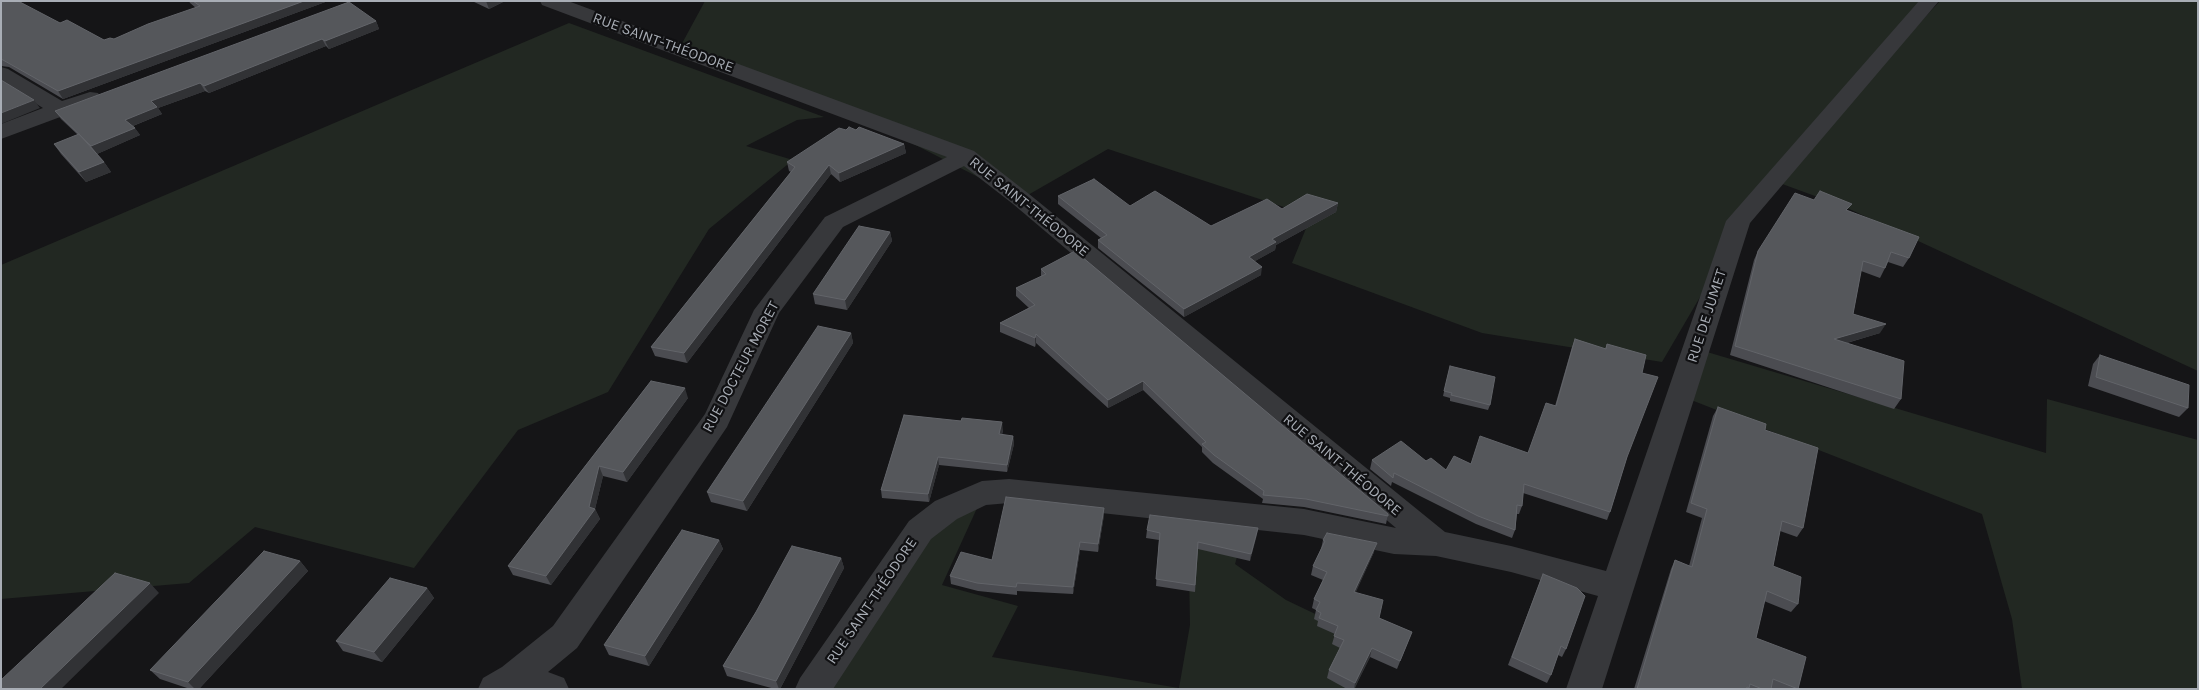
<!DOCTYPE html>
<meta charset="utf-8">
<style>
body{margin:0}
#map{position:relative;width:2199px;height:690px;overflow:hidden;background:#151517;font-family:Karla,sans-serif}
canvas{display:block}
.frame{position:absolute;inset:0;border:2px solid #a8adb5;pointer-events:none}
</style>
<div id="map">
<canvas width="2199" height="690"></canvas>
<div class="frame"></div>
</div>
<script>
const g = document.querySelector('canvas').getContext('2d');
g.lineJoin = 'round';
function fill(path, color) { g.fillStyle = color; g.fill(path, 'evenodd'); }
const poly = rows => new Path2D(rows.map(r => 'M' + r).join(''));
function strokePath(path, color, width, dash) { g.strokeStyle = color; g.lineWidth = width; g.lineCap = dash ? 'butt' : 'round'; g.setLineDash(dash || []); g.stroke(path); }
function write(font, color, halo, rows, align = 'center') {
  g.font = font + ' Karla,sans-serif'; g.lineWidth = 4.5; g.setLineDash([]); g.textBaseline = 'middle'; g.strokeStyle = halo; g.fillStyle = color; for (const [text, x, y, turn = 0] of rows) {
    g.save(); g.translate(x, y); g.rotate((+turn || 0) * Math.PI / 180); g.textAlign = isNaN(turn) ? turn : align; if (halo) g.strokeText(text, 0, 0); g.fillText(text, 0, 0); g.restore();
  }
}
const green = poly([
 [705,1,1920,1,1783,170,1940,1,2198,1,2198,371,1845,207,1774,181,1755,203,1662,362,1482,333,1292,263,1311,216,1108,149,1021,199,853,113,679,49],
 [569,23,824,117,797,120,746,146,793,160,709,229,608,392,518,430,414,568,255,527,189,583,1,599,1,265],
 [1697,349,2046,453,2047,399,2198,440,2198,689,2022,689,2012,619,1982,514,1681,396],
 [978,506,942,585,1018,606,992,657,1179,688,1190,625,1188,509,1244,532,1235,564,1286,600,1374,642,1355,689,828,689,946,510]
]);
const minor = poly([
 [540,1,568,1,974,151,1029,194,1445,532,1511,546,1606,571,1726,221,1919,1,1939,1,1750,223,1602,689,1566,689,1598,596,1511,572,1436,556,1394,554,1304,535,1009,503,986,505,957,519,931,539,833,689,795,689,800,678,909,521,935,501,982,481,1009,479,1304,509,1396,528,1013,204,964,166,843,227,779,313,727,427,577,648,548,672,564,678,569,689,478,689,483,678,502,667,553,626,705,414,754,310,825,217,947,157,542,5,540,1],
 [1,67,8,69,62,101,90,92,98,93,101,98,98,103,1,139,1,124,43,108,1,82,1,67]
]);
const wall = poly([
 [1,1,60,23,104,40,114,39,196,8,190,3,189,1,328,1,63,99,9,67,1,66],
 [472,1,505,1,489,9],
 [376,21,379,29,329,49,326,46,209,93,205,91,158,108,162,114,133,126,140,135,97,154,104,162,111,172,86,182,61,154,54,144,78,135,61,119,55,111],
 [846,130,856,130,904,144,906,153,840,182,831,174,687,363,655,356,651,347,791,172,789,171,787,162],
 [1058,196,1130,206,1211,226,1282,209,1338,203,1336,212,1276,245,1275,250,1255,261,1261,275,1184,317,1098,248,1098,240,1101,238,1058,204],
 [1814,200,1849,211,1909,258,1903,267,1888,262,1880,278,1861,271,1853,314,1880,333,1847,343,1901,399,1894,409,1730,355,1754,260,1758,251],
 [890,232,892,241,847,310,815,304,813,294],
 [1041,269,1388,514,1386,524,1304,507,1262,503,1263,499,1213,463,1202,452,1202,447,1143,390,1108,408,1036,343,1035,347,1000,332,1000,323,1029,308,1016,296,1016,288,1041,277],
 [851,333,853,343,747,511,711,502,707,492],
 [1575,339,1605,349,1607,344,1642,373,1627,457,1610,512,1607,520,1523,493,1522,506,1519,514,1517,514,1515,530,1512,538,1476,524,1392,482,1391,486,1370,469,1372,460,1426,461,1446,470,1528,453,1555,406,1572,347],
 [2100,355,2188,408,2179,417,2088,386,2093,364],
 [1450,366,1490,405,1488,410,1450,401,1450,398,1443,396],
 [651,381,688,398,627,482,603,476,595,509,600,519,551,585,513,575,508,566],
 [1718,407,1765,430,1803,528,1797,537,1780,531,1773,566,1798,604,1791,612,1764,601,1756,638,1798,689,1634,689,1671,569,1675,560,1689,566,1702,518,1686,512,1713,416],
 [904,415,1003,430,1002,435,1013,436,1014,444,1007,472,939,465,929,502,882,498,881,490],
 [1104,508,1104,515,1098,552,1080,550,1073,594,1017,591,1017,595,978,591,951,584,950,576,992,560],
 [1258,528,1250,561,1198,549,1195,592,1156,586,1159,540,1146,538,1147,530],
 [719,540,723,549,649,666,609,655,604,645],
 [1323,540,1374,552,1355,593,1379,618,1412,632,1397,669,1370,657,1354,689,1347,689,1327,678,1329,670,1340,648,1332,644,1335,634,1317,626,1318,621,1314,619,1316,610,1312,608,1314,599,1323,580,1311,575,1313,566,1321,549],
 [841,558,844,568,780,689,775,689,727,676,723,666,756,612],
 [300,561,308,571,199,689,190,689,160,679,150,670],
 [1543,574,1566,649,1562,657,1558,655,1551,675,1547,683,1508,665],
 [427,588,434,598,382,662,343,651,336,641]
]);
const shadedWall = poly([
 [304,1,328,1,63,99,58,91],
 [486,1,505,1,489,9],
 [376,21,379,29,329,49,325,41],
 [322,39,326,46,209,93,204,86],
 [200,83,205,91,158,108,162,114,130,127,125,120,151,101],
 [34,100,40,108,1,124,1,113],
 [135,128,140,135,97,154,91,146],
 [904,144,906,153,840,182,839,173],
 [104,162,111,172,86,182,79,172],
 [829,165,831,174,687,363,684,353],
 [1338,203,1336,212,1276,245,1275,250,1248,265,1249,257,1272,239],
 [890,232,892,241,847,310,845,300],
 [1262,267,1261,275,1184,317,1184,309],
 [1886,324,1880,333,1829,348,1834,339],
 [851,333,853,343,747,511,743,501],
 [1036,334,1036,343,1035,347,1035,338],
 [1143,381,1143,390,1108,408,1108,400],
 [685,388,688,398,627,482,623,472],
 [1002,422,1003,430,1000,442,999,434],
 [1013,436,1014,444,1007,472,1007,465],
 [938,457,939,465,929,502,928,494],
 [599,466,603,476,595,509,600,519,551,585,546,576,589,507],
 [1104,508,1104,515,1098,552,1098,544],
 [1258,528,1257,535,1250,561,1251,554],
 [719,540,723,549,649,666,645,656],
 [1080,542,1080,550,1073,594,1073,587],
 [1377,543,1374,552,1352,601,1354,592],
 [841,558,844,568,780,689,779,689,776,681],
 [300,561,308,571,199,689,195,689,188,682],
 [150,583,159,593,61,689,40,689],
 [427,588,434,598,382,662,374,652],
 [1372,648,1370,657,1354,689,1355,683]
]);
const building = poly([
 [1,1,18,1,60,23,67,20,104,40,110,38,114,39,148,24,200,6,193,1,304,1,58,91,3,60,1,59,1,1],
 [349,2,376,21,325,41,322,39,204,86,200,83,151,101,157,107,125,120,135,128,91,146,55,111,349,2],
 [1,80,34,100,1,113,1,80],
 [849,127,856,130,859,127,904,144,839,173,829,165,684,353,651,347,795,167,787,162,839,128,846,130,849,127],
 [79,134,104,162,79,172,54,144,79,134],
 [1094,179,1130,206,1155,191,1211,226,1267,199,1282,209,1307,194,1338,203,1272,239,1276,242,1249,257,1262,267,1184,309,1098,240,1107,235,1058,196,1094,179],
 [1820,191,1852,204,1846,210,1919,237,1909,258,1891,252,1885,268,1863,261,1853,314,1886,324,1834,339,1904,361,1901,399,1735,346,1758,251,1795,193,1814,200,1820,191],
 [859,226,890,232,845,300,813,294,859,226],
 [1075,251,1388,514,1388,516,1306,499,1263,495,1264,491,1214,455,1202,444,1206,442,1143,381,1108,400,1036,334,1035,338,1000,323,1035,305,1016,288,1046,274,1041,269,1075,251],
 [818,326,851,333,743,501,707,492,818,326],
 [1575,339,1606,349,1607,344,1646,355,1642,373,1658,377,1627,457,1610,512,1524,484,1522,506,1517,505,1515,530,1478,516,1394,473,1393,478,1372,460,1401,441,1426,461,1431,458,1446,470,1454,456,1471,464,1480,436,1528,453,1546,403,1556,406,1575,339],
 [2100,355,2189,385,2188,408,2096,377,2100,355],
 [1450,366,1495,377,1490,405,1451,395,1452,393,1444,391,1450,366],
 [651,381,685,388,623,472,599,466,589,507,595,509,546,576,508,566,651,381],
 [1718,407,1766,424,1765,430,1818,448,1803,528,1782,521,1773,566,1801,577,1798,604,1767,591,1756,638,1806,657,1798,689,1773,679,1771,689,1762,689,1750,684,1749,688,1747,687,1746,689,1637,689,1675,560,1692,567,1707,509,1691,503,1718,407],
 [904,415,961,421,962,418,1002,422,999,434,1013,436,1007,465,938,457,928,494,881,490,904,415],
 [1006,497,1104,508,1098,544,1080,542,1073,587,1017,583,1016,587,977,583,950,576,961,552,992,560,1006,497],
 [1150,515,1258,528,1251,554,1198,542,1195,585,1156,579,1160,533,1147,530,1150,515],
 [682,530,719,540,645,656,604,645,682,530],
 [1327,533,1377,543,1354,592,1383,600,1379,618,1412,632,1400,661,1372,648,1355,683,1329,670,1344,640,1334,636,1338,626,1319,618,1321,613,1316,610,1320,602,1314,599,1327,572,1313,566,1325,541,1323,540,1327,533],
 [792,546,841,558,776,681,723,666,756,612,792,546],
 [264,551,300,561,188,682,150,670,264,551],
 [115,573,150,583,40,689,1,689,1,680,115,573],
 [1543,574,1577,588,1585,596,1566,649,1561,646,1551,675,1512,657,1543,574],
 [390,578,427,588,374,652,336,641,390,578]
]);
const streetNames = [
 ["RUE SAINT-THÉODORE",663,43,20],
 ["RUE SAINT-THÉODORE",1029,207,39],
 ["RUE DE JUMET",1707,316,-72],
 ["RUE DOCTEUR MORET",741,367,-62],
 ["RUE SAINT-THÉODORE",1342,465,40],
 ["RUE SAINT-THÉODORE",872,601,-56]
];
fill(green, '#222822');
fill(minor, '#37383b');
fill(wall, '#4b4c51');
fill(shadedWall, '#313235');
fill(building, '#55575b');
strokePath(building, '#626469', 1);
write('15px', '#a8adb5', '#101012', streetNames);
</script>
